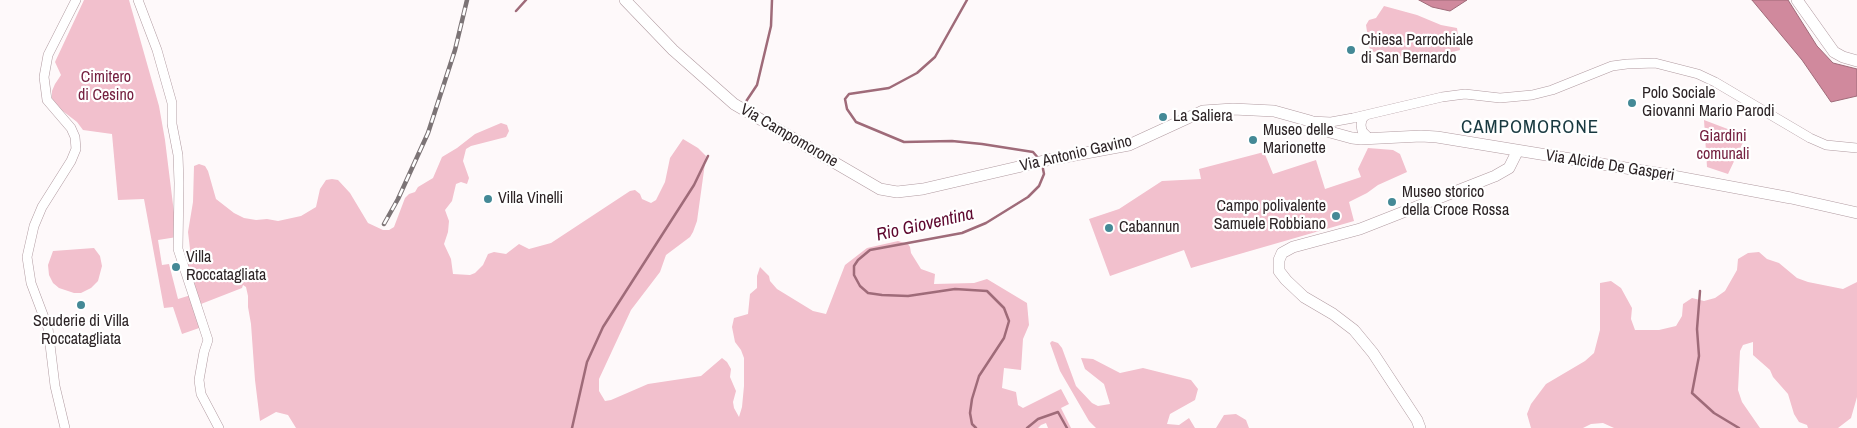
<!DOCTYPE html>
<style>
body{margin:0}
canvas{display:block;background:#fef9fa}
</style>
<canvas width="1857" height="428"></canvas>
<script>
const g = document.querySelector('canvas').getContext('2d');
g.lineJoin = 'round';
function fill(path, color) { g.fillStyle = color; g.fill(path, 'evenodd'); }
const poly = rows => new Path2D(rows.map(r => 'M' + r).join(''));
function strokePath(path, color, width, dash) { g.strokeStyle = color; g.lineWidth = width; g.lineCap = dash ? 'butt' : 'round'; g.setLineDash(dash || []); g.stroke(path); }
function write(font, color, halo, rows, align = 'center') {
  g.font = font + ' "Archivo Narrow",sans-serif'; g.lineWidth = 4.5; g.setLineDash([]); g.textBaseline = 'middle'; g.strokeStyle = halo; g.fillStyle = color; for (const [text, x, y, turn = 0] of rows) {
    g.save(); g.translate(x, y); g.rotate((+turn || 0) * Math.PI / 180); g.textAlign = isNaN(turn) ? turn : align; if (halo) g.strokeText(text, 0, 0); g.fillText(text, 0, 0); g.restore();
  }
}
const green = poly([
 [84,0,129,0,159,106,165,140,177,237,158,240,162,265,169,264,178,299,191,295,202,327,182,334,173,307,164,308,144,199,118,200,112,134,83,130,77,122,55,105,52,98,52,91,55,84,61,75,55,62],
 [1384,6,1417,15,1441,25,1457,28,1460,50,1421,60,1370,51,1366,25,1369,20,1376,18],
 [1704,120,1746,136,1728,174,1707,167],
 [501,123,507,125,509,131,506,137,471,146,466,149,463,161,469,178,467,184,461,182,456,184,452,201,445,210,449,221,448,232,444,244,451,259,453,274,470,275,475,273,483,265,488,254,494,252,506,254,519,244,529,249,551,243,630,191,635,190,640,194,642,199,651,203,656,200,665,182,670,158,683,139,698,148,706,156,697,221,693,232,690,237,666,255,660,272,631,310,599,379,599,391,605,401,611,400,648,384,701,376,722,358,727,362,731,369,730,377,736,391,733,402,734,408,739,417,742,407,744,386,744,358,741,350,735,342,732,327,734,318,748,314,750,294,757,288,757,276,760,267,769,276,770,281,777,289,813,311,826,314,845,265,867,248,898,241,908,244,910,247,911,253,921,269,935,274,934,284,974,283,987,279,1027,303,1029,325,1023,339,1021,370,1004,368,1002,388,1016,392,1018,405,1023,408,1061,389,1069,404,1061,408,1071,428,1048,428,1046,423,1041,425,1038,428,296,428,288,415,276,412,260,421,255,380,251,324,248,307,248,296,246,287,243,285,242,288,201,304,185,261,190,249,188,232,193,202,194,166,199,164,205,166,208,171,216,199,234,213,244,218,256,220,267,219,278,221,301,216,316,207,320,189,326,180,332,179,338,180,350,193,368,223,383,230,389,230,394,227,405,198,409,194,415,192,418,187,433,178,442,157,457,148,475,134],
 [1368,148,1393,150,1400,154,1407,172,1378,185,1367,193,1349,202,1354,221,1191,268,1184,250,1110,276,1089,219,1119,209,1162,181,1201,179,1199,169,1264,152,1273,174,1316,160,1325,189,1361,177,1358,169],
 [94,248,100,256,102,266,98,281,91,288,81,293,74,293,59,288,53,283,49,275,48,265,53,251],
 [1759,252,1767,259,1779,263,1797,278,1808,282,1843,289,1857,282,1857,397,1851,418,1838,428,1808,428,1807,425,1799,422,1794,414,1788,394,1773,377,1770,370,1753,355,1753,342,1743,345,1740,351,1738,390,1742,402,1760,428,1614,428,1603,423,1591,424,1583,428,1531,428,1527,414,1531,404,1546,384,1585,361,1594,353,1600,330,1600,283,1611,281,1621,288,1632,308,1631,319,1635,330,1659,330,1676,326,1682,316,1683,304,1692,298,1704,301,1715,298,1725,291,1737,270,1738,259,1748,253],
 [1052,341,1058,343,1062,348,1076,386,1092,403,1098,406,1110,404,1104,384,1085,369,1081,358,1093,359,1120,373,1143,368,1191,380,1198,389,1195,400,1170,414,1167,424,1179,425,1189,418,1195,428,1096,428,1089,421,1060,371,1050,343],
 [1236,414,1246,420,1249,428,1216,428,1224,415]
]);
const water = poly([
 [1419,0,1467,0,1450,11,1432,7,1419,0],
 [1752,0,1788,0,1817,46,1833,63,1857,69,1857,96,1831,102,1802,60,1752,0]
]);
const stream = poly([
 [967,0,935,57,917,73,889,88,849,94,845,99,847,109,856,122,904,142,952,141,982,144,1033,152,1039,159],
 [516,11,526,0],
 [745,103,757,85,771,26,772,0],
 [1700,291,1697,329,1699,356,1692,393,1714,413,1739,428],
 [572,428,587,362,603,327,694,185,708,156],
 [976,428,972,424,970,413,972,399,979,376,1004,338,1009,321,1004,308,987,291,955,289,908,296,882,295,868,293,860,286,854,275,854,266,858,260,870,250,962,233,986,223,1028,197,1039,186,1044,174,1042,164],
 [1027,428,1038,419,1058,412,1067,428]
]);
const minor = poly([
 [138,0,157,50,172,103,172,124,178,155,179,183,178,249,208,340,204,352,199,380,201,394,219,428],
 [1365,116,1362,119,1361,125,1362,131,1370,139],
 [1311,121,1331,122,1353,118,1442,97,1465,94,1500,98,1532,95,1552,90,1612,66,1627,64,1655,63,1698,74,1715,82,1810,138,1826,145,1857,148],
 [65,428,55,386,48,328,31,283,27,257,34,226,42,207,71,161,76,149,75,137,71,128,47,100,44,77,48,55,76,0]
]);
const major = poly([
 [625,0,673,50,734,104,880,189,897,192,923,189,1048,160,1129,145,1203,111,1233,109,1274,111,1310,121,1330,132,1352,138,1361,139,1421,136,1437,137,1662,174,1791,198,1857,213],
 [1797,0,1834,52,1843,57,1857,61],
 [1420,428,1417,420,1373,353,1354,330,1333,314,1304,297,1286,280,1279,271,1279,260,1282,253,1293,247,1360,229,1495,176,1509,168,1517,152]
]);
const rail = poly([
 [384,224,398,199,428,133,455,50,467,0]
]);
const markers = [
 [1351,50,5,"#448996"],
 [1632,103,5,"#448996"],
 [1163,117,5,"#448996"],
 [1253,140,5,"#448996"],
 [488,199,5,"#448996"],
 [1392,202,5,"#448996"],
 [1336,216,5,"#448996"],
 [1109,228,5,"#448996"],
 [176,267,5,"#448996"],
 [81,305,5,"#448996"]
];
const poiNames = [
 ["Chiesa Parrochiale",1361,41],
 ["di San Bernardo",1361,59],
 ["Polo Sociale",1642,94],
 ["Giovanni Mario Parodi",1642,112],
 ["La Saliera",1173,117],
 ["Museo delle",1263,131],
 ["Marionette",1263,149],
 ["Museo storico",1402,193],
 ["della Croce Rossa",1402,211],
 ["Villa Vinelli",498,199],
 ["Campo polivalente",1326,207,"right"],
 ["Samuele Robbiano",1326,225,"right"],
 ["Cabannun",1119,228],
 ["Villa",186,258],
 ["Roccatagliata",186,276],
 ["Scuderie di Villa",81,322,"center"],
 ["Roccatagliata",81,340,"center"]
];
const parkNames = [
 ["Cimitero",106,78],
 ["di Cesino",106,96],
 ["Giardini",1723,137],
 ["comunali",1723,155]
];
const streetNames = [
 ["Via Campomorone",789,136,30],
 ["Via Antonio Gavino",1076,154,-13],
 ["Via Alcide De Gasperi",1610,166,9]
];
const waterNames = [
 ["Rio Gioventina",925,225,-13]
];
const quarterNames = [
 ["CAMPOMORONE",1530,128]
];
fill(green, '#f2c0cd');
fill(water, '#d0899d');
strokePath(water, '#9f6b79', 1);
strokePath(stream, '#9f6b79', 2.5);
strokePath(minor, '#b19ba1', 10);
strokePath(major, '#b19ba1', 12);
strokePath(minor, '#fff', 9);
strokePath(major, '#fff', 11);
strokePath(rail, '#7c7476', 4.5);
strokePath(rail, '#fff', 2.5, [8]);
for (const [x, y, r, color] of markers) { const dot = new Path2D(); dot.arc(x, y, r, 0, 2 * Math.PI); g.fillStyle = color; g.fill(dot); strokePath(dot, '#fff', 2); }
write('16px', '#2d2426', '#fff', poiNames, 'left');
write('16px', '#752040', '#fff', parkNames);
write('16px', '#2d2426', '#fff', streetNames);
write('italic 18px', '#5e072e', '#fff', waterNames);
g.letterSpacing = '1px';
write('19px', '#183940', '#fff', quarterNames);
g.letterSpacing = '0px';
</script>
